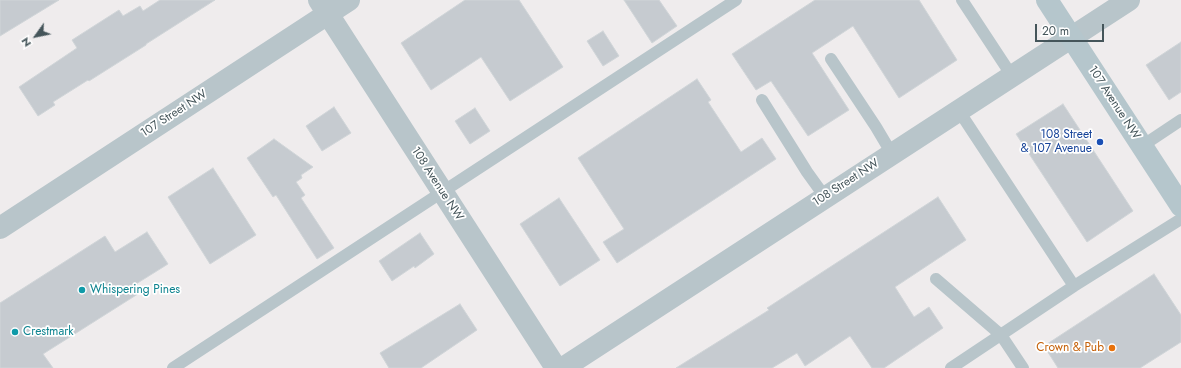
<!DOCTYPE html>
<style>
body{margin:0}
#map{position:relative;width:1181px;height:368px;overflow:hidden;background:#efeced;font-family:Jost,sans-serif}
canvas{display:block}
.north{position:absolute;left:16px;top:16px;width:40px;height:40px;-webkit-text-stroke:3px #fff;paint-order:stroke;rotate:237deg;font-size:11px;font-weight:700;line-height:16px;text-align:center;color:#45555a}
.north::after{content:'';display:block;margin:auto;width:14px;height:18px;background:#45555a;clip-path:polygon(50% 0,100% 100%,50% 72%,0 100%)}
.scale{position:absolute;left:1035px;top:24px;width:69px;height:18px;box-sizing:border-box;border:2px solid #45555a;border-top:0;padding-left:5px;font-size:12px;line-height:14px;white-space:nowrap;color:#45555a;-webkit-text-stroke:3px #fff;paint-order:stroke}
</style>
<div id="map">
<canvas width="1181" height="368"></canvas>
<div class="north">N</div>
<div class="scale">20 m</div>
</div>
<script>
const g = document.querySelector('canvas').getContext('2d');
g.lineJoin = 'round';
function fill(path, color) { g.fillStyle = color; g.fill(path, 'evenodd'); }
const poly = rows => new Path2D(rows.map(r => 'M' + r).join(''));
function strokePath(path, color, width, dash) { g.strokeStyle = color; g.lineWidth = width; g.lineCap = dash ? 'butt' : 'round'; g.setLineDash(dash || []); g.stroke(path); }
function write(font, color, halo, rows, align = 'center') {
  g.font = font + ' Jost,sans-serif'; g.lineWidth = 3.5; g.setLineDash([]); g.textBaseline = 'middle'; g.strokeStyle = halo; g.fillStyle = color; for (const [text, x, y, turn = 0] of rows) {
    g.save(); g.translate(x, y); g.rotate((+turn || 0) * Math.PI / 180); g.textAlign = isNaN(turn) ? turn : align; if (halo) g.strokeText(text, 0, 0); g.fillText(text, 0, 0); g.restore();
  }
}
const building = poly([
 [0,0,59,0,0,36,0,0],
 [160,0,215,0,146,44,146,45,89,81,88,80,53,102,55,105,38,116,19,87,77,48,72,40,119,10,123,16,140,6,143,11,160,0],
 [465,0,519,0,563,67,510,101,481,57,431,90,401,43,465,0],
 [624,0,659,0,677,26,652,43,624,0],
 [815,0,919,0,957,60,899,98,853,26,812,53,849,110,808,136,771,81,756,90,732,54,815,0],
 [603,31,619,56,603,66,587,41,603,31],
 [1181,42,1181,92,1169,100,1146,65,1181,42],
 [697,79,711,100,708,102,741,152,762,138,776,159,617,263,603,242,624,229,578,158,697,79],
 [1063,104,1133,211,1087,242,1016,134,1063,104],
 [334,107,351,133,322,151,306,126,334,107],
 [475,108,490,131,470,144,455,121,475,108],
 [274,139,313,167,301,175,302,178,296,182,305,195,301,198,334,248,317,259,276,195,273,197,247,158,274,139],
 [213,168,256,235,210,264,168,197,213,168],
 [938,197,966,240,895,287,914,317,929,307,943,328,884,368,872,368,850,336,805,366,797,353,772,368,676,368,769,310,767,308,938,197],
 [559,198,600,260,560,286,520,224,559,198],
 [147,232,168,264,136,284,141,292,43,354,53,368,0,368,0,303,105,236,115,252,147,232],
 [420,233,434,254,415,268,414,266,392,281,379,261,420,233],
 [1154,274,1181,315,1181,342,1140,368,1058,368,1044,346,1154,274],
 [460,304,477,330,421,368,389,368,380,353,460,304]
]);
const service = poly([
 [962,0,1012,76],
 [831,59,876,127,892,154],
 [762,100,807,172,825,197],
 [959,111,1074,286],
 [1142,146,1181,120],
 [936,279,1001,335,1023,368],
 [173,368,736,0],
 [951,368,1074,286,1181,219]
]);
const minor = poly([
 [319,0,556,368],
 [0,228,349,0],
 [563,368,1129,0]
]);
const secondary = poly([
 [1047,0,1181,206]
]);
const markers = [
 [1100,142,4,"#1a4fb4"],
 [82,290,4,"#0f9aa8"],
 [15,332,4,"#0f9aa8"],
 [1112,348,4,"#e8710a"]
];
const streetNames = [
 ["107 Avenue NW",1114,103,57],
 ["107 Street NW",174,114,-33],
 ["108 Street NW",846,183,-33],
 ["108 Avenue NW",437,184,57]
];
const transitNames = [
 ["108 Street",1092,135],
 ["& 107 Avenue",1092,149]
];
const cultureNames = [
 ["Whispering Pines",90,290],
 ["Crestmark",23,332]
];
const foodNames = [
 ["Crown & Pub",1104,348]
];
fill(building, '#c6cbd0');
strokePath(building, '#d0d5d8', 1);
strokePath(service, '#b8c5ca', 12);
strokePath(minor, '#b8c5ca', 22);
strokePath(secondary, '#b5c6cc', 22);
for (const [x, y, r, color] of markers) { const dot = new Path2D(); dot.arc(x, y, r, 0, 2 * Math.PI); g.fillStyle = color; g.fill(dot); strokePath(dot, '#fff', 1.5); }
write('12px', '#45555a', '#fff', streetNames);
write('12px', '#164399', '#fff', transitNames, 'right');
write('12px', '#0d838f', '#fff', cultureNames, 'left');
write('12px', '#c56008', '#fff', foodNames, 'right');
</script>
